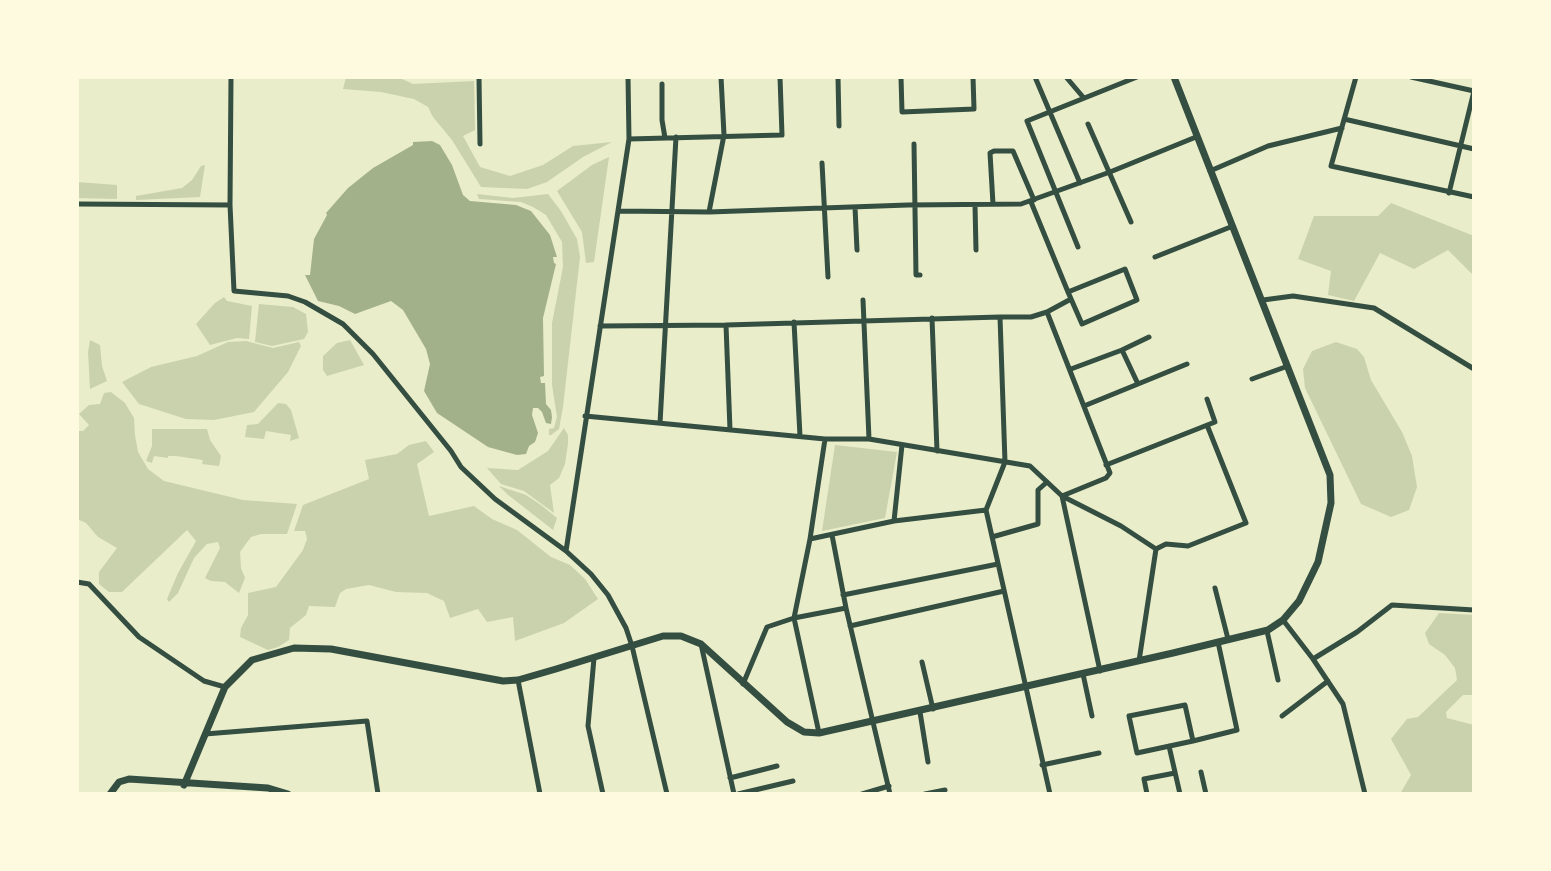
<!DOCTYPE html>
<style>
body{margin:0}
#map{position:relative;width:1551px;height:871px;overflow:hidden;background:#e9edc9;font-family:"DM Sans",sans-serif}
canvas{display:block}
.frame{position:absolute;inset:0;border:79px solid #fefae0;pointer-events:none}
</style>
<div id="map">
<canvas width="1551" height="871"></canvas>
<div class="frame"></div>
</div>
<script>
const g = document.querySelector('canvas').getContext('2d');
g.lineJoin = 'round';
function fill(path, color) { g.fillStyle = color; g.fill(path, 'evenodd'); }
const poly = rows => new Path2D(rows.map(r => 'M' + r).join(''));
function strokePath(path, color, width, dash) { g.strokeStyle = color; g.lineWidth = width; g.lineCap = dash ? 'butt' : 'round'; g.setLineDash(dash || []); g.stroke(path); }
const green = poly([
 [346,77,398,77,413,84,474,81,475,130,463,136,480,167,510,176,543,165,573,146,612,142,583,157,547,182,527,189,481,187,452,140,433,117,428,107,414,99,381,92,343,89],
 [609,157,594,262,586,263,582,232,557,191,592,165],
 [205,165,200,197,136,200,136,196,182,188,192,180,201,166],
 [77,182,117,185,117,199,77,198],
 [477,194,513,198,548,194,561,211,577,239,580,257,563,407,559,429,551,435,549,435,549,429,554,428,557,417,552,385,552,323,563,267,562,242,546,215,533,207,521,202,479,199],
 [1391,203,1474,236,1474,276,1448,250,1414,269,1380,253,1354,301,1328,295,1331,271,1298,259,1314,216,1378,216],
 [224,297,227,301,252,306,249,339,237,338,210,345,196,324,215,303],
 [259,304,293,307,306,314,308,332,304,339,272,346,255,342],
 [90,340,100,345,102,366,107,381,90,389,88,352],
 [350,340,364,365,327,376,323,370,323,356,337,343],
 [246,341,273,348,299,342,301,346,288,372,254,412,214,420,186,419,139,404,122,382,151,367,197,356,228,342],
 [1336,342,1357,349,1364,357,1371,380,1402,432,1412,456,1417,487,1409,510,1391,517,1361,504,1305,388,1303,369,1312,351],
 [111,392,125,403,134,418,135,435,138,452,148,469,164,481,243,500,297,504,287,534,261,534,251,537,240,552,241,568,245,578,239,593,225,582,211,581,205,578,220,548,218,542,207,544,194,558,178,593,169,602,167,599,178,573,196,541,187,530,122,592,109,592,99,584,99,572,117,548,98,537,86,523,77,519,77,431,83,431,89,425,79,414,89,405,100,404,104,393],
 [278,403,286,404,291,410,299,438,290,441,291,435,266,431,264,439,245,437,247,425,258,424],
 [564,428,568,435,568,444,565,464,559,478,550,485,554,513,524,491,501,484,487,468,518,470,548,451],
 [152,429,207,429,210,440,221,456,219,466,202,464,203,460,176,456,168,456,168,458,154,456,152,463,146,461,152,446],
 [426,441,434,452,417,464,429,516,474,506,492,519,517,530,551,557,570,565,585,579,598,599,564,623,515,641,513,617,487,622,478,609,450,618,444,601,427,593,396,592,369,585,346,589,340,593,335,607,309,606,306,615,290,628,289,640,278,647,268,650,240,637,241,628,248,615,248,593,276,587,303,550,307,539,305,531,294,531,303,505,369,479,365,460,397,454,409,445],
 [835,445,897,452,885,518,822,531],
 [499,486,526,495,541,505,557,518,553,530,507,494],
 [1439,613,1474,615,1474,695,1463,695,1446,712,1447,718,1474,725,1474,794,1400,794,1411,775,1391,739,1407,719,1418,717,1457,680,1455,668,1445,655,1429,644,1425,633]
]);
const water = poly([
 [432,141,440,145,452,165,463,195,470,201,516,205,531,211,550,235,557,257,553,257,554,263,556,264,543,318,544,376,540,377,541,383,545,383,546,404,551,410,552,417,551,424,546,423,542,412,538,408,533,408,532,415,538,433,535,442,529,446,526,454,517,455,488,447,437,413,424,391,430,364,426,349,403,310,391,301,355,314,339,306,318,301,305,275,310,275,314,239,327,215,326,213,348,188,373,168,413,145,413,142]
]);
const minor = poly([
 [231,77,230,205,234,291,288,296,305,302,343,324,373,354,451,451,461,467,495,499,566,551,591,574,608,595,626,628,632,646,667,794],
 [479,77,480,144],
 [838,77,839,126],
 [901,77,902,112,974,109,973,77],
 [1035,77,1080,183],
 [1066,77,1083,97],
 [1356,77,1331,166,1474,197],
 [1411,77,1474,91,1449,193],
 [662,84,662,120,665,138],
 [1344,119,1474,149],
 [1088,124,1131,222],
 [629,139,782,135,780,77],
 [914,144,916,275,920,275],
 [822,163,828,277],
 [1210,171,1268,146,1342,128],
 [1031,202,1068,292,1082,324,1137,300,1125,269,1068,292],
 [77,204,230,205],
 [993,204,990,153,994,151,1013,151,1034,200],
 [975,205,976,250],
 [855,207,857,250],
 [618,211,709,212,908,205,1021,204,1110,172,1196,137],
 [709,212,724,135,721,77],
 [1078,247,1027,121,1137,77],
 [1155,257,1233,226],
 [863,300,869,439],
 [1263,300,1293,296,1374,308,1474,369],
 [1047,312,1071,299],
 [1000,317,1031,317,1047,312,1110,473,1106,478,1062,496],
 [932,318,937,451],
 [794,322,800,436],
 [726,325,730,430],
 [600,326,726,325,1000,317,1005,462,986,510,1050,794],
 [1122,350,1149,337],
 [1071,369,1122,350,1138,384,1084,406],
 [1252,379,1288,366],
 [1138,384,1187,364],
 [585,416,825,439,869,439,1030,466,1062,496,1121,526,1156,549],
 [660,423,676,137],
 [1106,465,1215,422,1207,399],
 [1062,496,1100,671],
 [894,521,902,445],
 [832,535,846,608],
 [992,537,1038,524,1038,490,1047,482],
 [810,539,894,521,986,510],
 [1156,549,1166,544,1188,546,1246,523,1207,425],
 [566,551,629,139,628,77],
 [77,582,89,584,139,637,204,681,225,687],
 [1215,588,1228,639],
 [843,595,998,564],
 [1283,620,1313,659,1343,704,1365,794],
 [850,626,1004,591],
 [1267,631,1278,680],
 [701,644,734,794],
 [594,658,588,726,603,794],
 [1313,659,1357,632,1392,605,1474,610],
 [1139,661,1156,549],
 [922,662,933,709],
 [1083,674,1092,716],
 [518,680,540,794],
 [743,684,767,627,794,618,846,608,890,794],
 [920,712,928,762],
 [1282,716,1328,681],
 [819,733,794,618,810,539,825,439],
 [205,734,367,721,378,794],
 [1193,741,1185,705,1129,716,1137,753,1193,741,1237,730,1218,642],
 [1169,746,1180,794],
 [1042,765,1099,753],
 [1201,772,1206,794],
 [730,778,777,766],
 [738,794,793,781],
 [862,794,889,786],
 [925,794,945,790],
 [1147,794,1144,779,1175,773]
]);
const tertiary = poly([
 [184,785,225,687,252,660,294,648,331,649,503,681,518,680,556,669,663,636,681,636,701,644,787,722,804,732,819,733,1173,653,1268,630,1283,620,1299,601,1318,562,1331,503,1330,475,1174,77],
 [110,794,119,782,129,779,268,788,288,794]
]);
fill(green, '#cad2ad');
fill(water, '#a3b18a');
strokePath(minor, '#344e41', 5);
strokePath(tertiary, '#344e41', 7);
</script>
